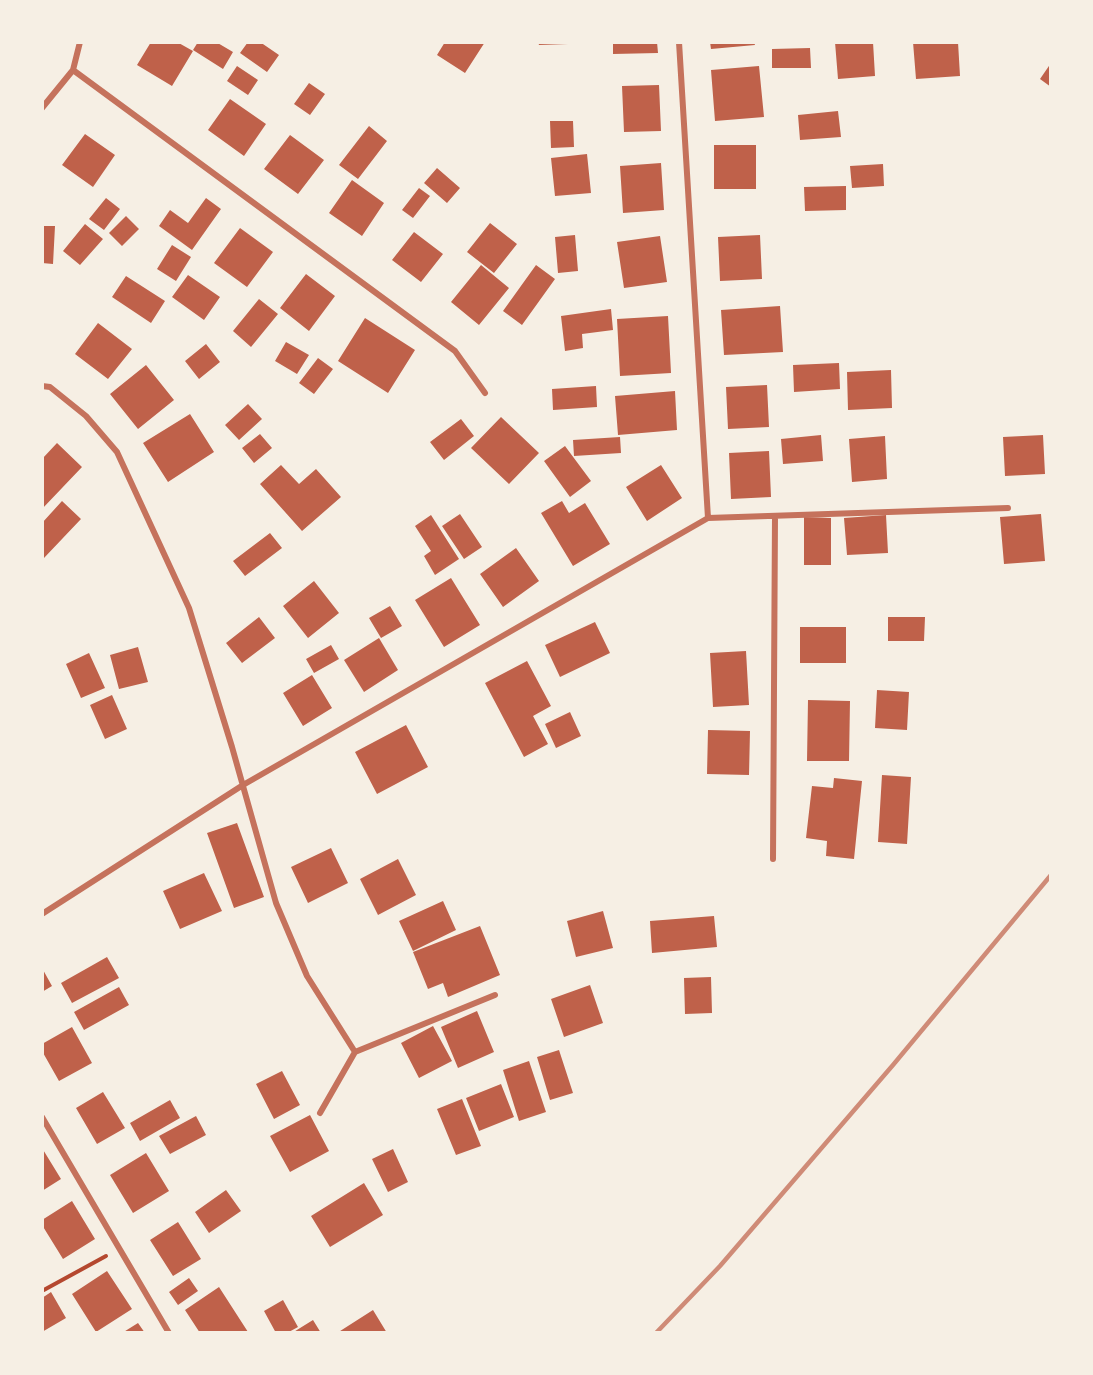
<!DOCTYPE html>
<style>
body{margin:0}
#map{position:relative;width:1093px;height:1375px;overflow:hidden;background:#f6efe4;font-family:Mulish,sans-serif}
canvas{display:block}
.frame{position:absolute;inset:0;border:44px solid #f6efe4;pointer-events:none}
</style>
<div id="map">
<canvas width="1093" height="1375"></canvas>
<div class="frame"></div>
</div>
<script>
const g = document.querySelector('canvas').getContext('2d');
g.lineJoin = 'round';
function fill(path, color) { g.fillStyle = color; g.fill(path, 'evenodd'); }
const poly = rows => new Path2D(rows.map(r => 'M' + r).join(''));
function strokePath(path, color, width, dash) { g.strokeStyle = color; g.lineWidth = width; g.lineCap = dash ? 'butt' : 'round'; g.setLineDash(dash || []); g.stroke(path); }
const building = poly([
 [151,42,177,42,193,51,172,86,137,65],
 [198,42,216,42,233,52,223,69,193,50],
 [248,42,260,42,279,55,267,72,240,53],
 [445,42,485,42,465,73,437,55],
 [538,42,568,42,568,44,539,45],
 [613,42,657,42,658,53,613,54],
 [710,42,754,42,755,45,711,49],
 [835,42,873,42,875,76,838,79],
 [913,42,958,42,960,76,916,79],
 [810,48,811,68,772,68,772,49],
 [1051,63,1051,87,1040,79],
 [237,66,258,80,248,95,227,81],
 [759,66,764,117,715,121,711,70],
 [309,83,325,94,310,115,294,104],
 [659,85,661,131,624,132,622,86],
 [230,99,266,124,244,156,208,130],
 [838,111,841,137,800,140,798,115],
 [550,121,573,121,574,147,551,148],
 [369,126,387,141,358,179,339,165],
 [85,134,115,155,93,187,62,165],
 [290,135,324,160,298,194,264,169],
 [714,145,756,145,756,189,714,189],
 [587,154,591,193,555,196,551,158],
 [661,163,664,210,623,213,620,166],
 [883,164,884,186,852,188,850,166],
 [437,168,460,188,447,203,424,183],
 [352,180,384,203,362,236,329,213],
 [846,186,846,210,805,211,804,187],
 [419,188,430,196,413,218,402,210],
 [106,198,120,209,104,230,89,219],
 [206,198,221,209,192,250,159,226,170,210,188,223],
 [126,216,139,229,122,246,109,233],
 [490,223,517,244,494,273,467,252],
 [85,224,103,239,80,265,63,251],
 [42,226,55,226,53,264,42,263],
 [240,228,273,252,247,287,214,263],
 [414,232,443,254,421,282,392,260],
 [575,235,578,271,558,273,555,237],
 [760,235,762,279,720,281,718,237],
 [660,236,667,282,624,288,617,242],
 [172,245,191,257,176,281,157,269],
 [481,265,509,288,479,325,451,302],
 [536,265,555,279,522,325,503,311],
 [306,274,335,296,309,331,280,308],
 [188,275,220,297,204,320,172,297],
 [126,276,165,301,151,323,112,297],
 [259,299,278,314,251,347,233,331],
 [780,306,783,352,724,355,721,310],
 [611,309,613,330,582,334,583,348,565,351,561,316],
 [668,316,671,373,620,376,617,319],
 [365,318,415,350,388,393,338,361],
 [98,323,132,349,108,379,75,354],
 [286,342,309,355,297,374,275,361],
 [206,344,220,362,199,379,185,361],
 [318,358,333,369,314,394,299,383],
 [839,363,840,389,794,392,793,365],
 [146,365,174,400,138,429,110,394],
 [891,370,892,408,848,410,847,372],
 [767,385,769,427,728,429,726,387],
 [596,386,597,407,553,410,552,389],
 [675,391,677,430,618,435,615,396],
 [248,404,262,419,239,440,225,425],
 [190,414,214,452,168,482,143,443],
 [501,417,539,453,509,484,471,448],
 [461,419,474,436,444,460,430,442],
 [260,434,272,448,254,463,242,448],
 [821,435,823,461,783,464,781,439],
 [1043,435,1045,474,1005,476,1003,437],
 [885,436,887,479,852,482,849,439],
 [620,437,621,453,574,456,573,440],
 [57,443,82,467,42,509,42,459],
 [565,446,591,481,570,497,544,461],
 [769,451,771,497,731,499,729,453],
 [281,465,299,484,316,469,341,497,302,531,260,484],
 [661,465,682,498,647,521,626,487],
 [62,501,81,519,44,558,42,556,42,523],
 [562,501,569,513,585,503,610,544,573,566,541,513],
 [460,514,482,547,464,559,442,526],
 [1041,514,1045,561,1004,564,1000,517],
 [431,515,459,559,435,575,424,556,431,551,415,526],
 [886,515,888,553,847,555,844,518],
 [804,517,831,518,831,565,804,565],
 [270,533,282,548,245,576,233,561],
 [516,548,539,581,503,607,480,574],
 [451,578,480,625,444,647,415,600],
 [314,581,339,613,308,638,283,606],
 [390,606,402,626,381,638,369,618],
 [259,617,275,638,242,663,226,643],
 [888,617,925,617,924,641,888,641],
 [595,622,610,653,560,677,545,645],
 [800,627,846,627,846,663,800,663],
 [379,638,398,670,364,692,344,660],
 [331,645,339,659,314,673,306,659],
 [138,647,148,682,119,689,110,655],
 [746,651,749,705,713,707,710,653],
 [89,653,105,688,81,698,66,664],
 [527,661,551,706,533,716,548,744,524,757,485,683],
 [312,675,332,708,303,726,283,693],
 [877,690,909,692,907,730,875,728],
 [112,695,127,729,105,739,90,705],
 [808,700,850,701,849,761,807,761],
 [570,712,581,736,556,748,545,724],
 [406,725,428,767,377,794,355,752],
 [708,730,750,731,749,775,707,774],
 [882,775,911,777,907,844,878,842],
 [834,778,862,781,854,859,826,856,827,841,806,838,812,786,833,788],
 [237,823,264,897,234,908,207,833],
 [331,848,348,883,308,903,291,867],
 [398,859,416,895,378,915,360,879],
 [204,873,222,911,180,929,163,891],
 [443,901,456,930,413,951,399,921],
 [603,911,613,948,576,957,567,921],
 [714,916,717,947,652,953,650,921],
 [480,926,500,975,448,997,443,983,428,989,413,952],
 [107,957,119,978,72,1003,61,983],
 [42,968,52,986,42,992],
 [711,977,712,1013,685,1014,684,978],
 [590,985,603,1023,564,1037,551,999],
 [119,987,129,1005,84,1030,74,1012],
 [477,1011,494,1052,458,1068,441,1027],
 [433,1026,452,1061,419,1078,401,1043],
 [72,1027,92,1063,59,1081,42,1051,42,1044],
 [559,1050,573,1093,550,1100,537,1057],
 [529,1061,546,1112,519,1121,503,1070],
 [282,1071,300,1105,274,1119,256,1084],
 [501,1084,514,1117,479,1131,466,1098],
 [103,1092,125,1128,97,1144,76,1108],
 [462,1099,481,1146,456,1155,437,1109],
 [170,1100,180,1118,140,1141,130,1123],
 [310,1115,329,1151,290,1172,270,1136],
 [196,1116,206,1135,170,1154,159,1136],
 [42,1148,61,1179,42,1191],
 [393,1149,408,1182,388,1192,372,1159],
 [146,1153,169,1191,133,1213,110,1175],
 [364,1183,383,1215,330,1247,311,1216],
 [226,1190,241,1211,209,1233,195,1212],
 [72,1201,95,1239,63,1259,42,1225,42,1220],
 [178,1222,201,1259,173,1276,150,1240],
 [107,1271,132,1309,96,1332,72,1294],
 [189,1278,198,1291,178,1305,169,1292],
 [219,1287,248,1332,246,1333,200,1333,185,1310],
 [51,1292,66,1318,42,1332,42,1298],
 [283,1300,298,1327,287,1333,276,1333,264,1311],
 [373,1310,387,1333,337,1333],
 [313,1320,321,1333,292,1333],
 [138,1323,145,1333,122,1333]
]);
const path = poly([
 [42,1291,106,1256]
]);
const minor = poly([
 [679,42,708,518],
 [73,70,455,351,485,393],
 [42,108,73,70,80,42],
 [42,386,50,387,86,416,117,452,189,608,232,747,276,903,307,976,355,1052,495,995],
 [773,859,775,516],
 [42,914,243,785,708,518,1008,508],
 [320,1113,355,1052],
 [42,1117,169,1333]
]);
const rail = poly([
 [656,1333,720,1266,893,1065,1051,875]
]);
fill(building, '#bf614a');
strokePath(path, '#b5482f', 4);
strokePath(minor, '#c5725c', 6);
strokePath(rail, '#cf8b77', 4.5);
</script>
